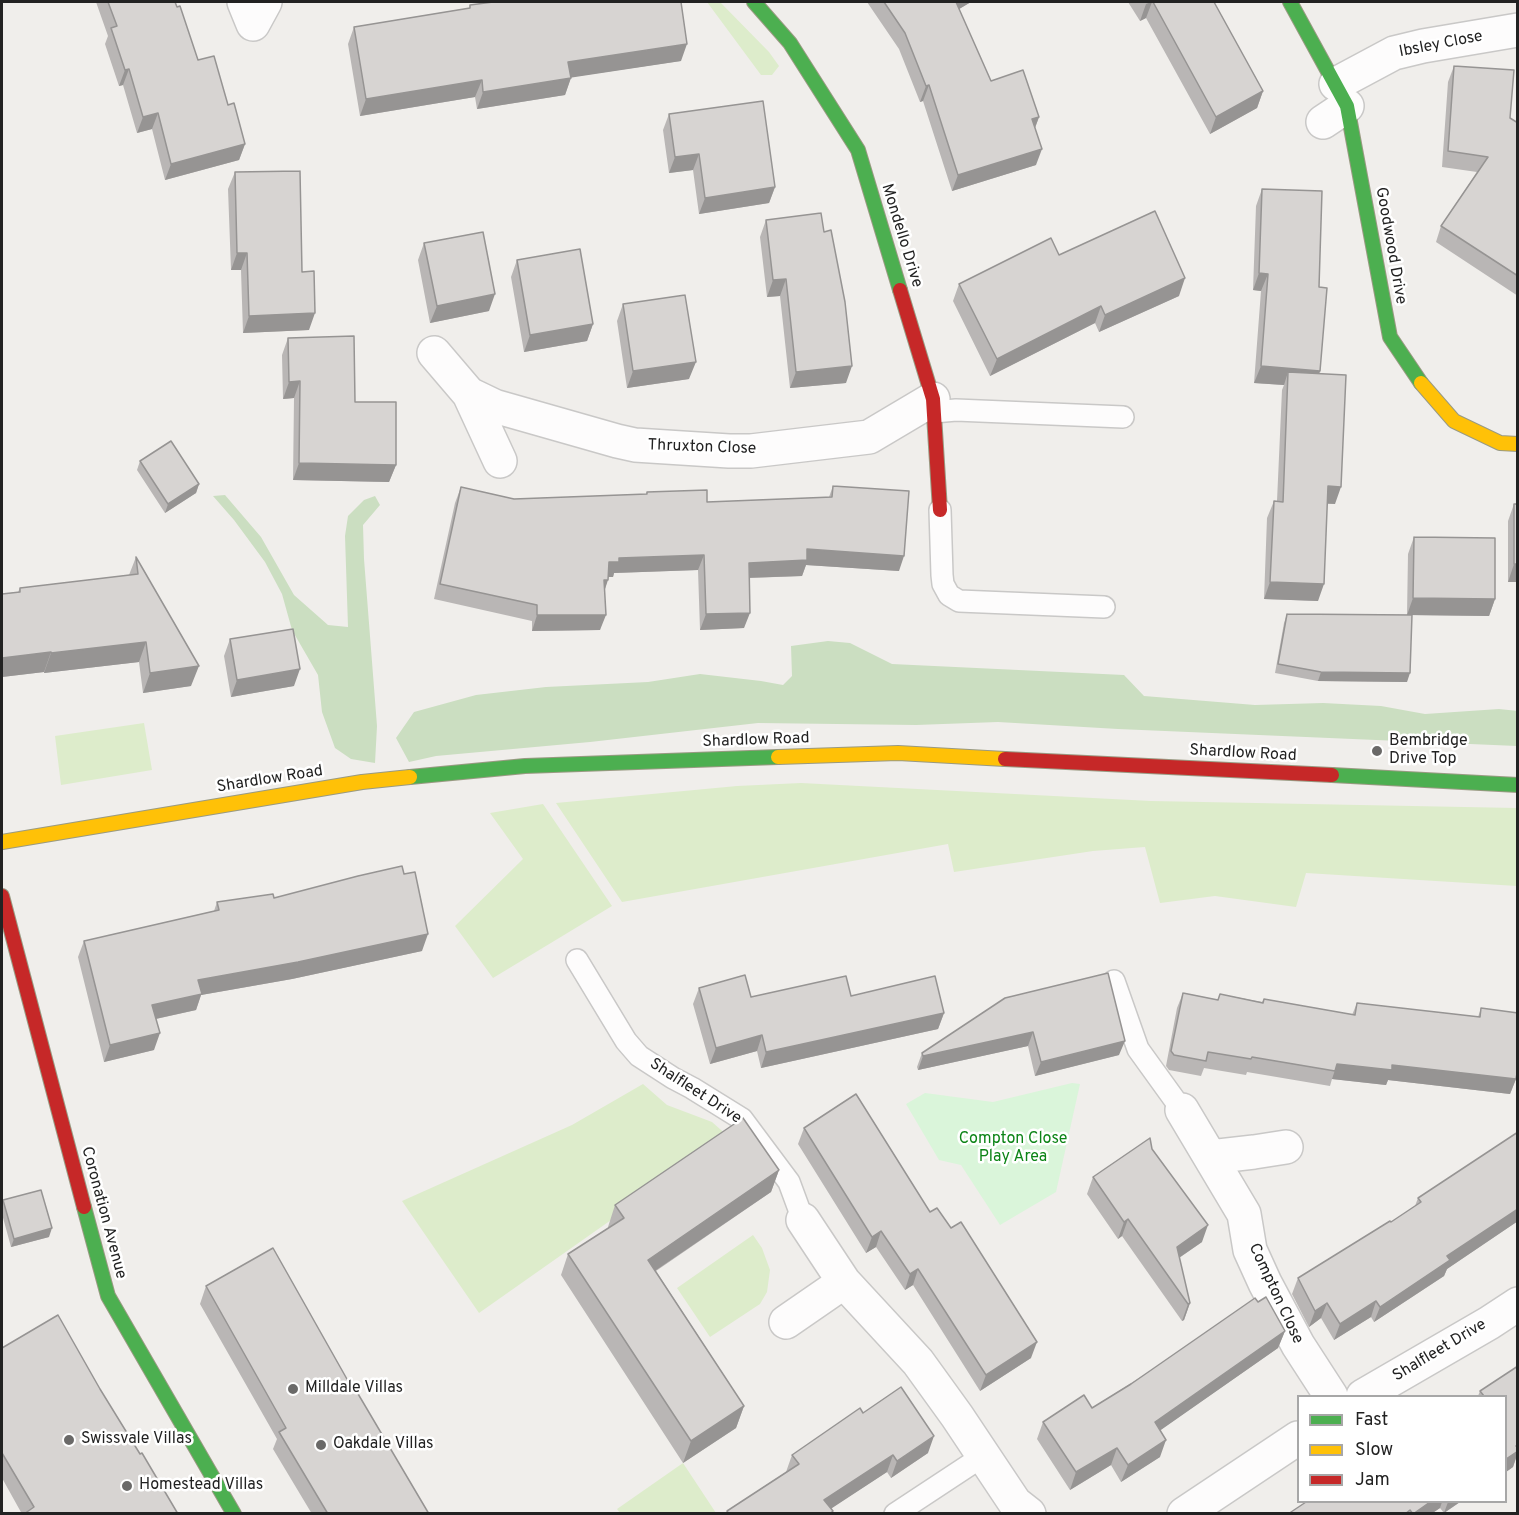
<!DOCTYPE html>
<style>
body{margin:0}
#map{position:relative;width:1519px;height:1515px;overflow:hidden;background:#f0eeeb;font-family:Overpass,sans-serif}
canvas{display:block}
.frame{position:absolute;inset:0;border:3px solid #222;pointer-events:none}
.legend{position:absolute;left:1297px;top:1395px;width:210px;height:108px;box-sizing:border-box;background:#fff;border:2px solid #a7a7a7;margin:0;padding:8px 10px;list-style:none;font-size:18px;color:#222}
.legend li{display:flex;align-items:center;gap:12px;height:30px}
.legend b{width:30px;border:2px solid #a7a7a7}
</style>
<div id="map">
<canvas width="1519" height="1515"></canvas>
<div class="frame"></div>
<ul class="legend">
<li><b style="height:8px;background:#4caf50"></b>Fast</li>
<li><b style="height:8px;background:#ffc107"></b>Slow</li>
<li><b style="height:8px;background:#c62828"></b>Jam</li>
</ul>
</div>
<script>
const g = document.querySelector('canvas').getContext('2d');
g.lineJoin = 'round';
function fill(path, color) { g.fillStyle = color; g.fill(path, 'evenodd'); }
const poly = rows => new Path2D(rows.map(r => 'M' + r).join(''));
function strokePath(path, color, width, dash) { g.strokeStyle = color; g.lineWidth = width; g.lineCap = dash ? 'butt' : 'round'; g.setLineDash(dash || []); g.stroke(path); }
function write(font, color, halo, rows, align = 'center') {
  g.font = font + ' Overpass,sans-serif'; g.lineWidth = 5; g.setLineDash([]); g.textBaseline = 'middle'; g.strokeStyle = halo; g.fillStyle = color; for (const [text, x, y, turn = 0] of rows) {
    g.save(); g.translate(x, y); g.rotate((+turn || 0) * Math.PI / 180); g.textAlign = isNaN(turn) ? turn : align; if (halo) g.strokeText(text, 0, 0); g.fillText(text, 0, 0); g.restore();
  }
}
const grass = poly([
 [707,2,720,2,769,52,779,66,772,75,761,75],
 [144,723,152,770,61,785,55,736],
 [801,783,1151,801,1517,808,1517,886,1306,873,1296,907,1215,896,1160,903,1145,847,1093,851,954,872,948,844,622,902,556,803,737,786],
 [543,804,612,906,493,978,455,926,523,859,490,813],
 [643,1084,667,1105,712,1122,729,1137,479,1313,402,1201,572,1125],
 [753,1235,762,1248,770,1270,767,1292,760,1304,710,1337,677,1288],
 [683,1463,716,1513,620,1513,617,1509]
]);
const forest = poly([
 [225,495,261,537,294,595,328,625,348,627,345,536,348,516,364,500,375,496,380,505,363,525,364,559,377,726,375,763,351,759,335,748,322,712,318,675,292,630,282,594,265,562,234,520,213,496],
 [828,641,850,643,892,664,1124,675,1144,696,1255,705,1323,703,1381,706,1425,714,1499,709,1518,711,1517,746,1118,729,998,722,916,725,758,723,590,742,436,756,409,762,396,738,414,712,476,695,546,687,648,682,700,674,761,681,783,685,792,676,791,646]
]);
const park = poly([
 [1072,1083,1080,1084,1056,1192,1000,1225,961,1165,939,1160,906,1104,925,1093,993,1102]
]);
const lane = poly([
 [934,412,956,410,1123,417],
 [940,510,942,575,943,584,949,595,959,601,1104,607],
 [577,960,626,1041,639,1056,673,1078,692,1088,742,1119,789,1182,803,1220],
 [1114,981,1138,1049,1182,1110],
 [895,1514,983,1456]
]);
const street = poly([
 [244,2,253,24,265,2],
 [1336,84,1394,53,1423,46,1518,30],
 [1323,122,1347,106],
 [434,353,469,394,500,461],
 [469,394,494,406,617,441,635,445,729,451,751,451,869,437,933,399],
 [1182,1110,1244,1214,1250,1250,1265,1283,1298,1345,1331,1396],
 [1210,1157,1254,1152,1286,1147],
 [803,1220,844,1282,918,1362,957,1416,1015,1503,1029,1514],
 [786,1322,844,1282],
 [1363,1396,1489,1323,1518,1304],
 [1184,1514,1298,1438]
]);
const fast = poly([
 [754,2,790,43,858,150,900,290],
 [1290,2,1347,106,1390,337,1421,383],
 [1332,775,1518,785],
 [410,777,525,766,778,757],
 [84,1207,108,1296,234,1514]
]);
const slow = poly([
 [1421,383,1454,421,1500,443,1518,444],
 [778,757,898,753,1005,759],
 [2,842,362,782,410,777]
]);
const jam = poly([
 [900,290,933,399,940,510],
 [1005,759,1332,775],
 [2,896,84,1207]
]);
const wall = poly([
 [96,2,175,2,198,60,228,105,245,144,239,160,165,180,152,129,137,133,123,85,119,86,105,44,108,36],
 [867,2,971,2,959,9,991,81,1039,117,1035,128,1036,165,952,191,923,101,920,102,899,49],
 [1128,2,1214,2,1263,91,1257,108,1210,134,1146,18,1140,21],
 [470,5,681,61,571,77,565,95,477,109,475,97,360,116,348,44,354,27,469,8],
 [1454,66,1510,118,1518,123,1518,296,1436,242,1441,226,1477,172,1442,167,1448,82],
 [669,114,775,187,769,203,699,214,693,170,669,173,663,130],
 [235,172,302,272,309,330,243,333,241,270,231,270,228,189],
 [1262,189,1319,287,1320,371,1319,374,1335,504,1327,504,1318,601,1264,599,1267,518,1274,501,1277,501,1282,390,1284,385,1254,383,1261,291,1253,290,1256,206],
 [766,220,824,232,846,383,790,388,780,296,767,297,760,237],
 [424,243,489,311,430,323,418,260],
 [517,260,593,324,587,341,524,352,511,277],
 [959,284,1179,296,1099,332,1095,323,990,376,953,301],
 [623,304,689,379,627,388,617,321],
 [288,338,355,402,396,465,389,482,293,480,294,398,283,399,282,355],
 [140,461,199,484,196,493,165,513,137,470],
 [833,486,899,571,806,565,802,576,749,578,744,628,700,630,698,570,614,573,613,577,608,577,605,589,600,630,532,631,532,621,434,599,455,503,461,487,514,499,646,494,647,492,707,502,829,497],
 [1514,504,1518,582,1508,582,1508,521],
 [1414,537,1495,599,1489,616,1412,615,1407,682,1318,681,1275,673,1284,623,1287,614,1407,615,1408,554],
 [136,557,191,686,143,693,139,662,44,673,44,672,2,677,2,594,18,592,20,588,129,575],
 [230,639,294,686,231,697,224,656],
 [274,898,422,951,292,979,201,995,196,1010,156,1019,154,1050,104,1062,78,957,84,941,214,911,217,902],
 [699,988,751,997,851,996,944,1013,938,1029,761,1068,757,1051,710,1064,693,1004],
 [1183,993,1218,1000,1220,994,1262,1002,1264,999,1352,1015,1357,1003,1478,1017,1481,1008,1516,1079,1510,1094,1388,1080,1386,1085,1332,1079,1330,1086,1247,1072,1246,1075,1204,1068,1201,1076,1169,1070,1166,1066,1177,1008],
 [1005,998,1119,1055,1035,1076,1028,1046,918,1070,917,1067,922,1053],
 [804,1128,930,1212,1031,1358,980,1391,913,1285,905,1290,876,1247,866,1253,798,1144],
 [1518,1132,1518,1221,1447,1269,1444,1276,1374,1322,1371,1317,1334,1340,1321,1318,1309,1327,1292,1294,1298,1278,1391,1222,1415,1206,1418,1198],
 [1152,1149,1202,1242,1179,1258,1190,1303,1184,1320,1182,1321,1122,1236,1118,1239,1087,1194,1093,1177],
 [779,1170,771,1192,656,1271,744,1406,736,1428,683,1463,561,1275,568,1254,608,1228,608,1227,615,1205],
 [3,1200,49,1237,11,1247,2,1214,2,1205],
 [206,1286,352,1388,429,1514,312,1514,273,1449,277,1439,200,1304],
 [1258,1302,1285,1331,1278,1348,1160,1430,1160,1457,1121,1482,1111,1465,1070,1490,1037,1439,1043,1422,1092,1408],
 [2,1348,100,1389,178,1514,22,1514,2,1478],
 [1518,1366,1516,1458,1513,1467,1506,1472,1506,1396,1478,1396,1480,1391],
 [863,1413,928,1453,891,1478,887,1472,831,1508,833,1511,832,1514,726,1514,727,1511,786,1472,792,1455],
 [1306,1502,1460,1502,1444,1513,1440,1508,1431,1514,1288,1514]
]);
const shadedWall = poly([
 [954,2,971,2,949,15],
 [1151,2,1152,2,1146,18,1140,21,1146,4],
 [687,44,681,61,562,79,568,62],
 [129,69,123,85,119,86,125,70],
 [571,78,565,95,477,109,483,92],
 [482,80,475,97,360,116,366,99],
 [929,85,923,101,920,102,926,86],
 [1263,91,1257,108,1210,134,1216,117],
 [158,113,152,129,137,133,143,117],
 [1039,117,1033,133,1032,119],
 [245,144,239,160,165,180,171,164],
 [1042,149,1036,165,952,191,958,175],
 [699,154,693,170,669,173,675,157],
 [775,187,769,203,699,214,705,198],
 [237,253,247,253,241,270,231,270],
 [1259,273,1268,274,1261,291,1253,290],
 [1185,278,1179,296,1099,332,1105,315],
 [786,279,780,296,767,297,773,280],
 [495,294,489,311,430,323,437,306],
 [1101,306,1095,323,990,376,997,359],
 [315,313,309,330,243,333,249,316],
 [593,324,587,341,524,352,530,335],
 [696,362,689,379,627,388,633,371],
 [852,366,846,383,790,388,796,372],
 [1261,366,1320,371,1314,388,1288,372,1284,385,1254,383],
 [300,381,294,398,283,399,289,382],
 [299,463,396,465,389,482,293,480],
 [199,484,196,493,165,513,168,504],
 [1328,486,1341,487,1335,504,1322,503],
 [807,549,904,556,899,571,806,565,802,576,743,578,749,563],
 [704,555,698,570,614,573,613,577,603,577,609,562,619,558],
 [1514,564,1518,564,1518,582,1508,582],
 [604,580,608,580,603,595],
 [1270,582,1324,584,1318,601,1264,599],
 [1413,598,1495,599,1489,616,1407,615],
 [750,613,744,628,700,630,706,614],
 [537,615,606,615,600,630,532,631],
 [146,642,139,662,44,673,51,653],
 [51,652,44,672,2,677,2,658],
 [199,666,191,686,143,693,150,673],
 [300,669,294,686,231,697,237,680],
 [1321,672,1410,673,1407,682,1318,681],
 [428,934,422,951,292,979,201,995,196,1010,146,1021,152,1005,198,980],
 [944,1013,938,1029,761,1068,766,1052],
 [1033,1032,1028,1046,918,1070,923,1056],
 [160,1033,154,1050,104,1062,110,1045],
 [762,1035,757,1051,710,1064,716,1048],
 [1125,1041,1119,1055,1035,1076,1041,1062],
 [1337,1064,1392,1065,1516,1079,1510,1094,1388,1080,1386,1085,1332,1079],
 [779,1170,771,1192,640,1281,648,1260],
 [1518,1209,1518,1221,1447,1269,1444,1276,1374,1322,1380,1307,1447,1256],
 [1128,1219,1122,1236,1118,1239,1124,1222],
 [1208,1225,1202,1242,1170,1264,1177,1247],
 [52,1228,49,1237,11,1247,14,1239],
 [881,1231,876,1247,866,1253,872,1237],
 [918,1269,913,1285,905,1290,910,1274],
 [1376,1301,1371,1317,1334,1340,1340,1324],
 [1190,1303,1184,1320,1182,1321,1188,1304],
 [1327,1303,1321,1318,1309,1327,1315,1311],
 [1285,1331,1278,1348,1148,1439,1155,1422],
 [1037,1342,1031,1358,980,1391,986,1375],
 [744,1406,736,1428,683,1463,691,1441],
 [934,1436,928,1453,891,1478,897,1461],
 [1166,1440,1160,1457,1121,1482,1128,1465],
 [1518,1444,1518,1457,1516,1458,1513,1467,1506,1472,1506,1459],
 [1117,1448,1111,1465,1070,1490,1076,1472],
 [893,1455,887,1472,823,1514,824,1500],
 [1430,1502,1442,1502,1440,1508,1431,1514,1413,1514],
 [1448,1502,1460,1502,1444,1513]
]);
const building = poly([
 [108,2,175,2,177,7,180,6,198,60,214,56,228,105,234,103,245,144,171,164,158,113,143,117,129,69,125,70,111,28,117,26,108,2],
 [493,2,681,2,687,44,568,62,571,78,483,92,482,80,366,99,354,27,470,8,470,5,493,2],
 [884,2,956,2,991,81,1023,70,1039,117,1032,119,1042,149,958,175,929,85,926,86,905,33,884,2],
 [1153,2,1214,2,1263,91,1216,117,1153,2],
 [1454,66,1514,70,1510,118,1518,123,1518,276,1441,226,1488,157,1448,151,1454,66],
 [763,101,775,187,705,198,699,154,675,157,669,114,763,101],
 [300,171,302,272,314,271,315,313,249,316,247,253,237,253,235,172,300,171],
 [1262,189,1322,191,1319,287,1327,288,1320,371,1261,366,1268,274,1259,273,1262,189],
 [1155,211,1185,278,1105,315,1101,306,997,359,959,284,1051,238,1059,255,1155,211],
 [821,213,824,232,831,230,845,302,852,366,796,372,786,279,773,280,766,220,821,213],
 [483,232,495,294,437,306,424,243,483,232],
 [580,249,593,324,530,335,517,260,580,249],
 [685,295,696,362,633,371,623,304,685,295],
 [354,336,355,402,396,402,396,465,299,463,300,381,289,382,288,338,354,336],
 [1288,372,1346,375,1341,487,1328,486,1324,584,1270,582,1274,501,1283,502,1288,372],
 [171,441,199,484,168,504,140,461,171,441],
 [833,486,909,491,904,556,807,549,807,560,749,563,750,613,706,614,704,555,619,558,619,562,609,562,608,580,604,580,606,615,537,615,537,605,440,584,461,487,514,499,647,494,647,492,707,490,707,502,832,497,833,486],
 [1514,504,1518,504,1518,564,1514,564,1514,504],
 [1414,537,1495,538,1495,599,1413,598,1414,537],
 [136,557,199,666,150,673,146,642,51,653,51,652,2,658,2,594,20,592,20,588,138,574,136,557],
 [1287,614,1412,615,1410,673,1321,672,1278,664,1287,614],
 [293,629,300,669,237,680,230,639,293,629],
 [402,866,404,874,415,872,428,934,298,962,198,980,202,994,152,1005,160,1033,110,1045,84,941,219,910,217,902,273,894,274,898,358,876,402,866],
 [1108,973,1125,1041,1041,1062,1033,1032,923,1056,922,1053,1005,998,1108,973],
 [745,975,751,997,846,976,851,996,935,976,944,1013,766,1052,762,1035,716,1048,699,988,745,975],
 [1183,993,1218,1000,1220,994,1263,1003,1264,999,1355,1015,1357,1003,1480,1017,1481,1008,1518,1013,1518,1068,1516,1079,1392,1065,1392,1070,1337,1064,1335,1071,1252,1057,1251,1059,1208,1052,1206,1061,1174,1055,1171,1051,1183,993],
 [856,1094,930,1212,937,1208,951,1228,961,1222,1037,1342,986,1375,918,1269,910,1274,881,1231,872,1237,804,1128,856,1094],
 [743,1118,779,1170,648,1260,744,1406,691,1441,568,1254,624,1218,615,1205,743,1118],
 [1518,1132,1518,1209,1447,1256,1450,1260,1380,1307,1376,1301,1340,1324,1327,1303,1315,1311,1298,1278,1390,1221,1391,1222,1421,1202,1418,1198,1518,1132],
 [1150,1138,1152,1149,1208,1225,1177,1247,1190,1303,1188,1304,1128,1219,1124,1222,1093,1177,1150,1138],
 [41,1190,52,1228,14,1239,3,1200,41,1190],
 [273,1248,352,1388,354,1387,429,1514,328,1514,279,1432,286,1428,206,1286,273,1248],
 [1266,1297,1285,1331,1155,1422,1166,1440,1128,1465,1117,1448,1076,1472,1043,1422,1084,1395,1092,1408,1131,1384,1255,1298,1258,1302,1266,1297],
 [58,1315,100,1389,140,1454,142,1453,178,1514,24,1514,34,1507,2,1453,2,1348,58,1315],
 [1518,1366,1518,1444,1516,1446,1518,1448,1518,1451,1506,1459,1506,1396,1484,1396,1480,1391,1518,1366],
 [901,1387,934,1436,897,1461,893,1455,824,1500,833,1511,830,1514,729,1514,727,1511,799,1464,792,1455,860,1408,863,1413,901,1387],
 [1306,1502,1430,1502,1413,1514,1410,1510,1405,1514,1288,1514,1306,1502]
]);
const markers = [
 [1377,751,6,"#6a6968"],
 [293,1389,6,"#6a6968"],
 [69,1440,6,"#6a6968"],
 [321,1445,6,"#6a6968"],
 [127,1486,6,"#6a6968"]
];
const streetNames = [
 ["Ibsley Close",1441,45,-11],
 ["Mondello Drive",901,236,73],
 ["Goodwood Drive",1390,246,80],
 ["Thruxton Close",702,448,2],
 ["Shardlow Road",756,741,-2],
 ["Shardlow Road",1243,754,3],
 ["Shardlow Road",270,780,-9],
 ["Shalfleet Drive",695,1092,33],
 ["Coronation Avenue",103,1213,75],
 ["Compton Close",1275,1294,65],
 ["Shalfleet Drive",1440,1351,-31]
];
const poiNames = [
 ["Bembridge",1389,742],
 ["Drive Top",1389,760],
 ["Milldale Villas",305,1389],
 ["Swissvale Villas",81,1440],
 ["Oakdale Villas",333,1445],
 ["Homestead Villas",139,1486]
];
const parkNames = [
 ["Compton Close",1013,1140],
 ["Play Area",1013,1158]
];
fill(grass, '#ddeccb');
fill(forest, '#cbdec1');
fill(park, '#daf5da');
strokePath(lane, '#c9c8c7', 24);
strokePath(street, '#c9c8c7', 36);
strokePath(fast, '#999a82', 16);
strokePath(slow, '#999a82', 16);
strokePath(jam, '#999a82', 16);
strokePath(lane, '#fdfcfc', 21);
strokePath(street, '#fdfcfc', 33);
strokePath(fast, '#4caf50', 14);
strokePath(slow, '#ffc107', 14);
strokePath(jam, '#c62828', 14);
fill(wall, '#b9b6b5');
fill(shadedWall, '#969493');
fill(building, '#d7d4d2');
strokePath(building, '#969493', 1.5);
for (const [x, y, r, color] of markers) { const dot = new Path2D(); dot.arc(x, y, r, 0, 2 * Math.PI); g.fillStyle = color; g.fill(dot); strokePath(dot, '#fff', 2); }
write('16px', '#222', '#fff', streetNames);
write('16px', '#222', '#fff', poiNames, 'left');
write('16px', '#0c8416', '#fff', parkNames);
</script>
